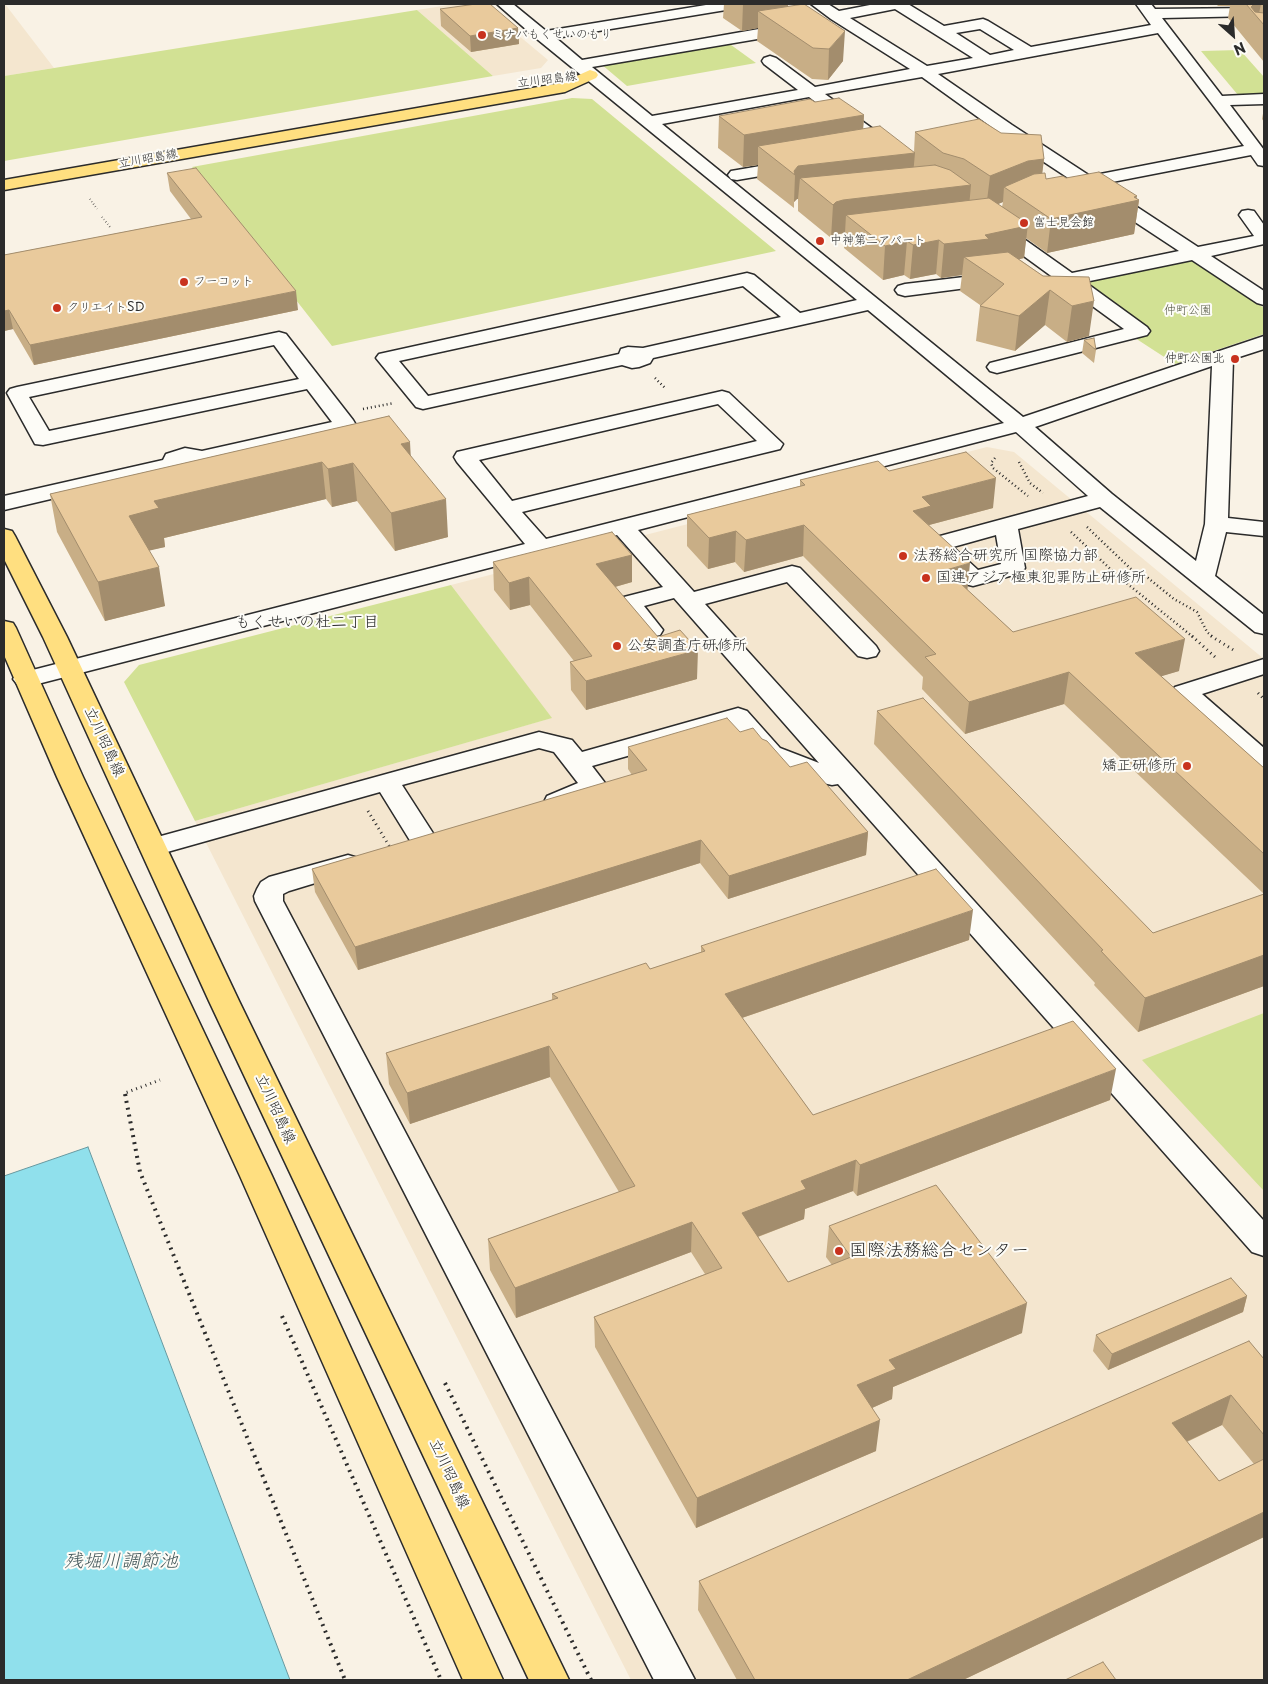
<!DOCTYPE html>
<meta charset="utf-8">
<style>
body{margin:0}
#map{position:relative;width:1268px;height:1684px;overflow:hidden;background:#f9f2e5;font-family:"Playpen Sans",sans-serif}
canvas{display:block}
.frame{position:absolute;inset:0;border:5px solid #2b2b2b;pointer-events:none}
.north{position:absolute;left:1208px;top:10px;width:50px;height:50px;-webkit-text-stroke:4px #fdfcf7;paint-order:stroke;rotate:154deg;font-size:14px;font-weight:700;line-height:20px;text-align:center;color:#2b2b2b}
.north::after{content:'';display:block;margin:auto;width:18px;height:22px;background:#2b2b2b;clip-path:polygon(50% 0,100% 100%,50% 72%,0 100%)}
</style>
<div id="map">
<canvas width="1268" height="1684"></canvas>
<div class="frame"></div>
<div class="north">N</div>
</div>
<script>
const g = document.querySelector('canvas').getContext('2d');
g.lineJoin = 'round';
function fill(path, color) { g.fillStyle = color; g.fill(path, 'evenodd'); }
const poly = rows => new Path2D(rows.map(r => 'M' + r).join(''));
function strokePath(path, color, width, dash) { g.strokeStyle = color; g.lineWidth = width; g.lineCap = dash ? 'butt' : 'round'; g.setLineDash(dash || []); g.stroke(path); }
function write(font, color, halo, rows, align = 'center') {
  g.font = font + ' "Playpen Sans","Klee One",sans-serif'; g.lineWidth = 4; g.setLineDash([]); g.textBaseline = 'middle'; g.strokeStyle = halo; g.fillStyle = color; for (const [text, x, y, turn = 0] of rows) {
    g.save(); g.translate(x, y); g.rotate((+turn || 0) * Math.PI / 180); g.textAlign = isNaN(turn) ? turn : align; if (halo) g.strokeText(text, 0, 0); g.fillText(text, 0, 0); g.restore();
  }
}
const built = poly([
 [4,4,5,4,54,68,4,76],
 [455,4,481,4,548,60,541,68,493,76,417,10],
 [987,447,1014,452,1264,659,1264,1680,631,1680,195,821,551,718,451,585]
]);
const green = poly([
 [417,10,493,76,4,161,4,76],
 [727,42,756,63,627,86,601,64],
 [1240,50,1264,77,1264,93,1238,95,1201,51],
 [572,98,592,99,776,251,332,346,192,167],
 [1188,257,1264,308,1264,334,1175,364,1135,338,1081,280],
 [451,585,552,718,195,821,124,682,139,665],
 [1264,1013,1264,1191,1142,1060]
]);
const water = poly([
 [88,1147,290,1680,4,1680,4,1176,88,1147]
]);
const pathFar3 = poly([
 [90,199,97,209],
 [102,217,110,227]
]);
const pathFar2 = poly([
 [655,378,665,388],
 [363,409,394,403],
 [995,458,991,463,993,468,1028,496],
 [1019,462,1030,483,1043,493],
 [1087,527,1135,573,1148,578,1174,599,1197,612,1207,632,1213,637],
 [1071,532,1119,577,1193,637]
]);
const pathFar1 = poly([
 [1192,636,1215,657],
 [1211,636,1235,651],
 [1258,693,1264,699],
 [368,811,391,849],
 [126,1096,125,1093,160,1080]
]);
const path = poly([
 [125,1094,140,1172,345,1680],
 [282,1316,441,1680],
 [445,1383,591,1680]
]);
const minor = poly([
 [497,4,513,4,546,31,712,4,745,4,743,7,738,8,556,38,582,60,793,23,798,25,801,28,798,31,793,33,592,67,652,116,798,90,764,64,762,61,764,58,770,56,776,58,815,87,910,69,831,19,811,4,828,4,839,11,875,4,908,4,944,26,983,19,988,21,1031,47,1151,25,1136,4,1151,4,1155,9,1255,8,1264,6,1264,14,1255,16,1162,18,1222,96,1264,94,1264,104,1230,105,1264,150,1264,166,1258,165,1251,155,1102,184,1198,247,1254,236,1239,215,1242,211,1248,210,1254,211,1264,225,1264,244,1211,256,1264,291,1264,305,1257,303,1192,260,1085,282,1147,327,1150,331,1147,335,997,373,990,371,987,367,990,363,1124,329,988,230,985,226,988,222,994,221,1000,222,1072,273,1179,251,1000,133,922,77,825,94,899,148,902,152,899,156,893,157,887,156,809,97,662,124,1023,417,1264,336,1264,349,1233,359,1228,518,1264,522,1264,536,1226,532,1215,576,1264,615,1264,634,1255,632,1100,507,1018,529,1025,568,1021,573,973,586,965,584,929,549,925,544,929,539,1088,496,1016,432,638,530,694,592,792,566,800,568,876,646,879,651,876,656,867,658,858,656,787,582,705,604,1264,1221,1264,1256,1252,1252,838,784,832,785,823,783,762,760,733,726,592,766,605,783,598,795,592,799,557,810,547,808,544,802,547,796,578,783,554,752,539,748,402,785,438,841,434,847,424,850,414,847,380,792,153,856,143,853,139,847,143,841,539,732,572,740,582,752,738,708,747,711,780,748,819,763,674,598,644,606,663,630,660,635,651,637,642,635,616,603,620,598,663,587,617,535,26,687,17,684,13,679,17,674,525,544,457,462,454,457,457,452,722,391,729,393,783,444,780,449,522,512,546,539,1004,423,868,310,653,358,650,363,639,367,632,368,622,365,423,409,416,407,376,358,379,354,747,273,754,275,800,313,857,300,537,39,497,4],
 [895,9,973,58,927,66,850,18,895,9],
 [980,29,1014,50,990,55,956,33,980,29],
 [1158,33,1244,146,1090,176,1012,125,938,74,1158,33],
 [743,286,781,317,643,348,628,347,621,349,619,354,428,396,399,361,743,286],
 [1212,366,1205,524,1196,561,1112,494,1035,427,1212,366],
 [718,404,757,441,512,501,479,460,718,404],
 [996,535,1001,564,978,570,953,547,996,535],
 [795,160,801,161,804,165,801,169,737,180,731,179,728,175,731,171,737,170,795,160],
 [998,273,1005,275,1008,279,1005,283,905,296,898,294,895,290,898,286,905,284,998,273],
 [279,332,286,334,353,420,356,425,353,430,197,464,200,468,197,473,189,475,170,471,4,510,4,496,163,460,166,454,185,448,202,451,332,422,307,389,43,445,35,444,7,393,10,389,17,387,279,332],
 [274,345,299,379,49,431,29,397,274,345],
 [1264,659,1264,674,1202,694,1264,748,1264,770,1255,768,1171,692,1175,687,1264,659],
 [348,855,358,858,362,864,358,870,289,891,283,894,283,901,695,1680,654,1680,255,901,254,896,257,889,261,882,269,877,348,855]
]);
const major = poly([
 [590,70,596,72,598,75,596,78,565,92,4,190,4,180,561,83,590,70],
 [4,529,12,531,15,536,67,637,239,1001,569,1680,529,1680,209,1001,43,637,4,559,4,529],
 [4,621,13,623,16,628,83,777,272,1176,503,1680,463,1680,240,1176,57,777,4,655,4,621]
]);
const wall = poly([
 [724,4,788,4,788,6,843,61,828,80,812,79,757,41,758,28,742,31,723,18],
 [1216,4,1264,4,1264,62,1228,18,1230,6,1218,6],
 [440,9,518,28,519,44,471,52,441,26],
 [815,102,864,115,863,129,914,152,915,132,1044,159,1042,173,1046,179,1066,178,1136,199,1139,200,1134,234,1047,253,1026,238,1024,258,1019,259,1043,276,1089,277,1089,336,1067,342,1045,325,1015,351,976,341,980,306,980,305,960,291,962,275,941,278,936,274,910,279,904,275,883,280,844,248,845,233,833,235,831,238,798,211,798,199,797,199,794,202,794,208,757,179,758,165,743,167,718,148,719,116],
 [1003,202,1002,207,998,204],
 [1264,108,1264,122,1262,119],
 [167,173,298,310,34,365,13,329,4,331,4,255,191,219,170,191],
 [1084,340,1096,350,1094,363,1082,353],
 [389,416,411,456,448,537,395,551,357,501,332,507,326,499,164,538,165,547,149,550,165,606,105,621,57,532,50,494],
 [889,471,993,508,929,525,967,590,1013,632,1179,671,1161,676,1264,768,1264,986,1138,1032,1094,985,1095,983,874,744,877,711,1153,933,1264,894,1064,704,965,734,922,689,923,677,803,556,744,572,735,562,708,569,687,546,687,515,800,486,800,480],
 [632,555,632,582,615,587,658,637,697,679,586,710,571,690,570,662,574,661,530,605,510,610,494,590,493,562],
 [762,739,790,767,868,832,866,855,728,899,700,863,358,970,315,892,312,869,632,775,628,769,628,747],
 [969,940,742,1018,813,1115,1110,1100,857,1196,853,1191,805,1209,804,1219,758,1237,788,1282,832,1265,826,1257,829,1226,1022,1333,893,1387,892,1399,872,1408,876,1451,696,1528,595,1347,594,1317,705,1274,691,1252,516,1318,490,1270,488,1239,619,1192,550,1077,410,1124,389,1084,386,1053,552,1000,552,994,650,969,701,952,701,946],
 [1247,1296,1243,1312,1108,1370,1093,1351,1096,1335],
 [1264,1359,1264,1537,963,1680,737,1680,698,1610,699,1581],
 [1222,1425,1254,1464,1219,1481,1187,1442]
]);
const shadedWall = poly([
 [743,4,788,4,787,23,758,11,758,28,742,31],
 [1254,4,1261,4,1258,18,1251,7],
 [518,28,519,44,471,52,470,36],
 [845,31,843,61,828,80,829,49],
 [864,115,862,147,758,146,758,165,743,167,744,135],
 [915,153,912,186,800,178,798,199,797,199,794,202,795,175,794,171,798,166],
 [1044,159,1040,192,1004,187,1003,202,986,209,990,176,1028,161],
 [971,185,968,218,846,215,845,233,833,235,831,238,833,205,836,202,843,200],
 [1137,196,1136,201,1139,200,1134,234,1047,253,1051,219],
 [1028,224,1024,258,981,269,981,268,964,257,962,275,941,278,944,244,985,235],
 [939,240,936,274,910,279,913,245],
 [907,241,904,275,883,280,885,246],
 [1050,290,1045,325,1015,351,1019,316],
 [296,291,298,310,34,365,30,345],
 [1094,301,1089,336,1067,342,1072,306],
 [9,310,13,329,4,331,4,311],
 [410,442,412,479,401,444],
 [322,462,326,499,164,538,165,547,135,554,129,516,154,501],
 [353,463,357,501,332,507,328,469],
 [996,478,993,508,929,525,913,511,922,497],
 [446,499,448,537,395,551,391,513],
 [804,525,803,556,744,572,746,540],
 [736,531,735,562,708,569,709,538],
 [632,555,632,582,597,592,596,564],
 [970,563,967,594,946,570],
 [159,567,165,606,105,621,98,582],
 [529,577,530,605,510,610,509,583],
 [1185,639,1179,671,1129,686,1135,653],
 [698,650,697,679,586,710,586,681],
 [1069,672,1064,704,965,734,969,702],
 [868,832,866,855,728,899,729,876],
 [701,840,700,863,358,970,355,947],
 [973,910,969,940,724,1024,725,994],
 [1264,955,1264,986,1138,1032,1145,998],
 [549,1046,550,1077,410,1124,407,1093],
 [1116,1069,1110,1100,857,1196,860,1165],
 [856,1160,853,1191,805,1209,804,1219,741,1243,742,1213,801,1181],
 [692,1222,691,1252,516,1318,515,1288],
 [1247,1296,1243,1312,1108,1370,1112,1354],
 [1027,1303,1022,1333,893,1387,892,1399,854,1416,857,1385,889,1360],
 [1231,1395,1222,1425,1164,1452,1172,1423],
 [880,1420,876,1451,696,1528,697,1498],
 [1264,1512,1264,1537,963,1680,907,1680]
]);
const building = poly([
 [476,4,490,4,518,28,470,36,440,9,476,4],
 [804,4,845,31,829,49,813,48,758,11,804,4],
 [1246,4,1254,4,1251,7,1255,12,1264,13,1264,25,1246,4],
 [839,98,864,115,744,135,719,116,810,99,815,102,839,98],
 [979,119,1001,133,1041,135,1044,159,1028,161,990,176,964,159,943,153,915,132,979,119],
 [880,126,915,153,798,166,794,171,795,175,758,146,880,126],
 [935,165,950,170,971,185,843,200,836,202,833,205,800,178,935,165],
 [196,168,296,291,30,345,9,310,4,311,4,255,202,217,167,173,196,168],
 [1099,172,1137,196,1134,197,1139,200,1051,219,1004,187,1034,174,1045,173,1046,179,1063,176,1066,178,1099,172],
 [989,198,1028,224,1020,226,1022,227,985,235,989,239,944,244,939,240,913,245,907,241,885,246,846,215,989,198],
 [1008,252,1043,276,1089,277,1094,301,1072,306,1050,290,1019,316,980,306,1004,284,964,257,1008,252],
 [1094,338,1096,350,1084,340,1094,338],
 [389,416,410,442,401,444,446,499,391,513,353,463,328,469,322,462,154,501,159,508,129,516,159,567,98,582,50,494,389,416],
 [966,452,996,478,922,497,931,506,913,511,970,563,946,570,1013,632,1136,597,1185,639,1135,653,1264,768,1264,854,1069,672,969,702,925,657,936,654,804,525,746,540,736,531,709,538,687,515,805,485,800,480,878,461,889,471,966,452],
 [612,532,632,555,596,564,658,637,680,630,698,650,586,681,570,662,592,656,529,577,509,583,493,562,612,532],
 [923,698,1153,933,1264,894,1264,955,1145,998,1101,951,1103,950,877,711,923,698],
 [727,718,740,732,753,728,762,739,767,741,790,767,807,762,868,832,729,876,701,840,355,947,312,869,647,770,628,747,727,718],
 [936,869,973,910,725,994,813,1115,1073,1021,1116,1069,860,1165,856,1160,801,1181,806,1189,742,1213,788,1282,851,1257,829,1226,936,1185,1027,1303,889,1360,896,1369,857,1385,880,1420,697,1498,594,1317,722,1268,692,1222,515,1288,488,1239,635,1186,549,1046,407,1093,386,1053,558,998,552,994,646,963,650,969,705,951,701,946,936,869],
 [1231,1278,1247,1296,1112,1354,1096,1335,1231,1278],
 [1249,1341,1264,1359,1264,1435,1231,1395,1172,1423,1219,1481,1264,1459,1264,1512,907,1680,755,1680,699,1581,1249,1341],
 [1103,1662,1116,1680,1065,1680,1103,1662]
]);
const markers = [
 [482,35,5,"#c8321e"],
 [1024,223,5,"#c8321e"],
 [820,241,5,"#c8321e"],
 [184,282,5,"#c8321e"],
 [57,308,5,"#c8321e"],
 [1235,359,5,"#c8321e"],
 [903,556,5,"#c8321e"],
 [926,578,5,"#c8321e"],
 [617,646,5,"#c8321e"],
 [1187,766,5,"#c8321e"],
 [839,1251,5,"#c8321e"]
];
const farPoinames = [
 ["ミナバもくせいのもり",492,35],
 ["富士見会館",1034,223],
 ["中神第二アパート",830,241],
 ["フーコット",194,282],
 ["クリエイトSD",67,308],
 ["仲町公園北",1225,359,"right"]
];
const farStreetnames = [
 ["立川昭島線",547,80,-7],
 ["立川昭島線",148,159,-10]
];
const farParknames = [
 ["仲町公園",1188,311]
];
const poiNames = [
 ["法務総合研究所 国際協力部",913,556],
 ["国連アジア極東犯罪防止研修所",936,578],
 ["公安調査庁研修所",627,646],
 ["矯正研修所",1177,766,"right"]
];
const streetNames = [
 ["立川昭島線",104,742,65],
 ["立川昭島線",275,1109,65],
 ["立川昭島線",449,1474,65]
];
const neighbourhoodNames = [
 ["もくせいの杜二丁目",307,623]
];
const nearPoinames = [
 ["国際法務総合センター",849,1251]
];
const nearWaternames = [
 ["残堀川調節池",121,1562]
];
fill(built, '#f4e6cf');
fill(green, '#d2e194');
fill(water, '#90e0ec');
strokePath(water, '#68989f', 1);
strokePath(minor, '#2b2b2b', 3);
strokePath(major, '#2b2b2b', 3);
strokePath(pathFar3, '#2b2b2b', 2, [0.5, 2.5]);
strokePath(pathFar2, '#2b2b2b', 2.5, [1, 3]);
strokePath(pathFar1, '#2b2b2b', 3, [1, 4]);
strokePath(path, '#2b2b2b', 4, [2, 5]);
fill(minor, '#fdfcf7');
fill(major, '#ffdf80');
fill(wall, '#c8ae86');
fill(shadedWall, '#a38d6d');
fill(building, '#e9ca9c');
strokePath(building, '#a38d6d', 1);
for (const [x, y, r, color] of markers) { const dot = new Path2D(); dot.arc(x, y, r, 0, 2 * Math.PI); g.fillStyle = color; g.fill(dot); strokePath(dot, '#fdfcf7', 2); }
write('12px', '#2b2b2b', '#fdfcf7', farPoinames, 'left');
write('12px', '#2b2b2b', '#fdfcf7', farStreetnames);
write('12px', '#555845', '#fdfcf7', farParknames);
write('15px', '#2b2b2b', '#fdfcf7', poiNames, 'left');
write('15px', '#2b2b2b', '#fdfcf7', streetNames);
write('16px', '#2b2b2b', '#fdfcf7', neighbourhoodNames);
write('18px', '#2b2b2b', '#fdfcf7', nearPoinames, 'left');
write('italic 19px', '#44585b', '#fdfcf7', nearWaternames);
</script>
